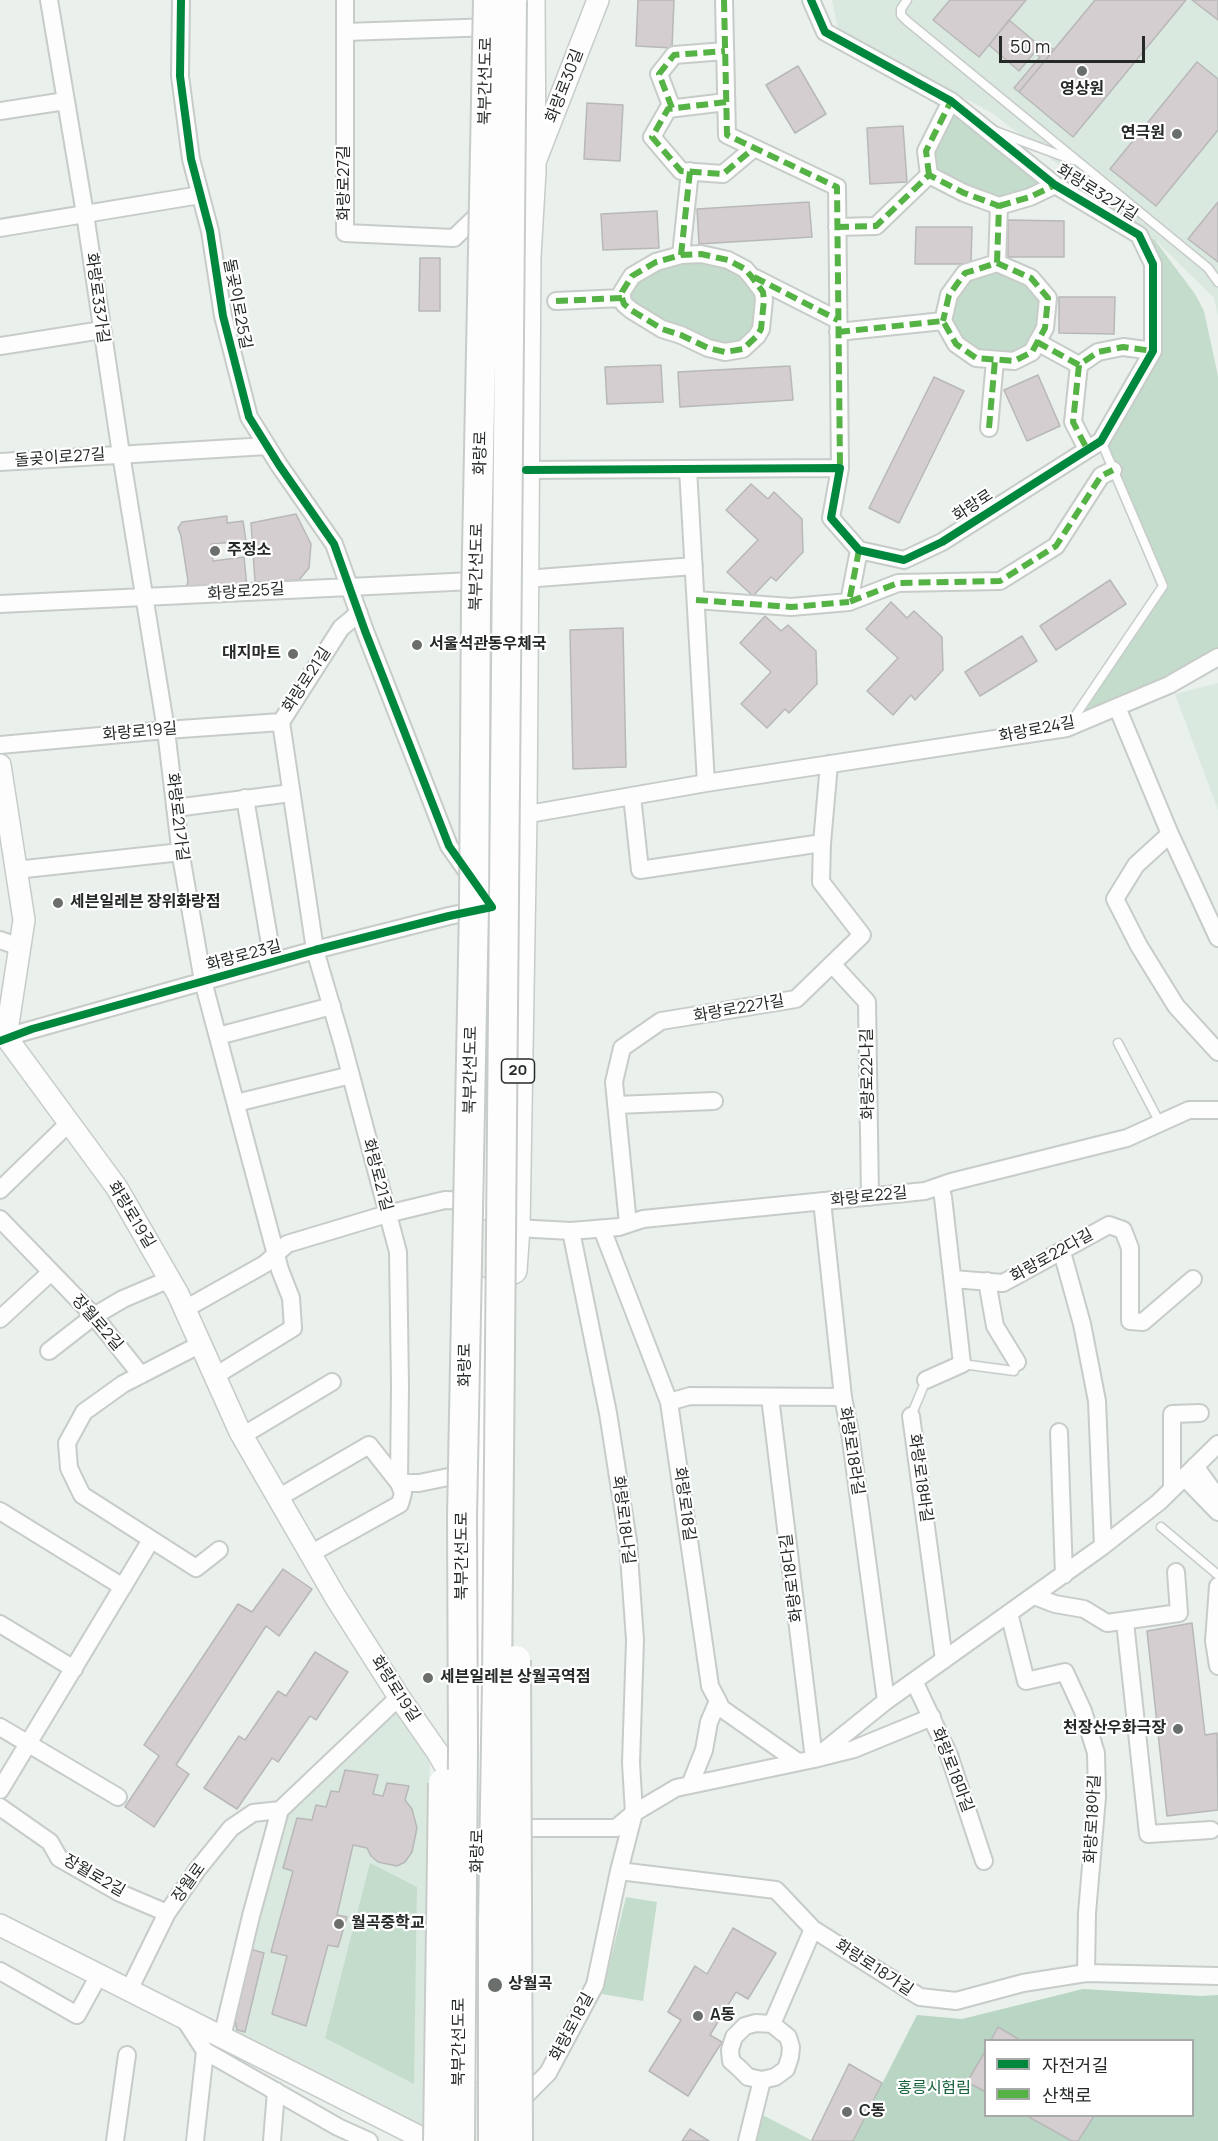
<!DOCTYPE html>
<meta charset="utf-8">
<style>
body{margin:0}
#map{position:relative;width:1218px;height:2141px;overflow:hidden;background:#eaf0ec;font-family:Manrope,"Noto Sans KR",sans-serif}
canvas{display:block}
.legend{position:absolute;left:984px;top:2039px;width:210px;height:78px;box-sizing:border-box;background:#fff;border:2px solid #a8aaa9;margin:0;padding:8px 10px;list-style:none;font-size:18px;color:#252a27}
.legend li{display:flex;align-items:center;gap:12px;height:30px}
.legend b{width:30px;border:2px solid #a8aaa9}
.scale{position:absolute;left:999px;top:36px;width:146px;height:27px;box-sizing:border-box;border:3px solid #252a27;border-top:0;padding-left:8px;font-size:18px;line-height:21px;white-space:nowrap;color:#252a27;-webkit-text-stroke:4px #fff;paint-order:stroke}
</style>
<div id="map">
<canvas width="1218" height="2141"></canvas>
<ul class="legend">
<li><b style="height:8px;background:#00873e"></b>자전거길</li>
<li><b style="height:8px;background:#55b245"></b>산책로</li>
</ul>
<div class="scale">50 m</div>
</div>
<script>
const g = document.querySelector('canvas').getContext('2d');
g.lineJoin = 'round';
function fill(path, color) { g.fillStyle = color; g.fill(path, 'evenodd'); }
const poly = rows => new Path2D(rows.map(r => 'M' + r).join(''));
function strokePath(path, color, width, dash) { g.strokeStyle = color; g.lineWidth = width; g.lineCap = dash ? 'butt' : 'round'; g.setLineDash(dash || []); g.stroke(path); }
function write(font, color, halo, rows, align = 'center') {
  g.font = font + ' Manrope,"Noto Sans KR",sans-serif'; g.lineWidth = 4.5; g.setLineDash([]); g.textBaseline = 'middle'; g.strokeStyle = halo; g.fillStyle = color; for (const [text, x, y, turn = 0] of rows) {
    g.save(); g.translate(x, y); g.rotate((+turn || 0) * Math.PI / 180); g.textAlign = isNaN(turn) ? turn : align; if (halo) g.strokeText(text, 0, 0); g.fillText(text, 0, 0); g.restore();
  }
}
const built = poly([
 [832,0,1218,0,1218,317,1214,298,1154,239,992,113,838,30],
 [1218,683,1218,810,1175,694],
 [399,1697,430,1741,425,2140,222,2037,280,1810]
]);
const green = poly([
 [951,101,1055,185,999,206,929,175,926,151],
 [1139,235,1154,239,1195,294,1204,311,1218,376,1218,657,1067,728,1163,586,1101,441,1153,351,1153,264],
 [711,256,758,284,763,320,743,349,689,339,646,319,622,292,656,262],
 [997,263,1048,298,1032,352,976,358,943,321,965,273],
 [370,1863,417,1887,414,2084,325,2038],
 [626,1897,657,1902,643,2001,602,1994],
 [755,2111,813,2141,747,2141]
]);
const forest = poly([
 [1083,1989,1201,1996,1218,1995,1218,2141,853,2141,917,2015,962,2019],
 [986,2040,1192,2040,1192,2116,986,2116]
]);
const building = poly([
 [638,0,674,0,672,48,636,46,638,0],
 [950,0,1026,0,979,57,933,20,950,0],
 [1095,0,1186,0,1073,137,1019,92,1095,0],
 [1192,0,1218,0,1218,20,1192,0],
 [1009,20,1040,46,1043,42,1054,50,1019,92,1014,88,1040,57,1034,53,1019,71,989,45,1009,20],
 [1197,62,1218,79,1218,130,1156,206,1110,169,1197,62],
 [798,66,826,114,795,133,766,85,798,66],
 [587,103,623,105,620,161,584,159,587,103],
 [903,126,907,182,870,184,867,128,903,126],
 [809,202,812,237,699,244,697,209,809,202],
 [1218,202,1218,262,1188,239,1218,202],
 [657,211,659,248,603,250,601,214,657,211],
 [1008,220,1064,221,1064,257,1008,257,1008,220],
 [916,227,972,227,971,264,915,264,916,227],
 [420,258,440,258,440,311,419,311,420,258],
 [1059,297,1115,297,1114,334,1059,333,1059,297],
 [661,365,663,402,607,404,605,367,661,365],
 [790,366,793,400,680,407,678,372,790,366],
 [1038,375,1060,426,1027,441,1004,390,1038,375],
 [934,377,964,391,899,523,869,508,934,377],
 [751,484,768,499,774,492,802,519,803,552,776,581,771,577,753,596,727,572,758,540,726,510,751,484],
 [296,514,311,544,309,568,299,580,255,582,251,523,296,514],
 [227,516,227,523,243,521,246,541,211,544,213,561,244,557,247,587,186,590,188,581,181,536,178,528,182,522,227,516],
 [1110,580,1126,604,1056,650,1040,626,1110,580],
 [891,602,907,618,914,611,942,637,943,670,915,700,911,695,893,715,867,691,898,658,866,629,891,602],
 [765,616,781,631,788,625,816,651,817,684,789,713,785,709,767,728,741,704,771,672,740,643,765,616],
 [623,628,626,767,573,769,570,630,623,628],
 [1022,636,1037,661,980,696,965,672,1022,636],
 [283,1569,312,1589,279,1636,266,1626,176,1765,189,1774,154,1827,125,1807,159,1756,144,1745,238,1604,252,1612,283,1569],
 [1192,1623,1205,1735,1217,1733,1218,1810,1167,1816,1147,1631,1192,1623],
 [315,1652,348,1672,316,1720,310,1716,278,1762,272,1758,237,1809,204,1788,239,1736,245,1740,278,1691,286,1696,315,1652],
 [345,1770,378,1775,373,1794,383,1796,387,1783,409,1786,405,1800,412,1809,417,1828,412,1852,405,1862,397,1866,378,1862,371,1856,367,1848,353,1845,337,1915,347,1917,338,1947,328,1945,306,2026,272,2014,287,1956,271,1952,293,1871,283,1868,297,1818,312,1820,316,1805,326,1807,331,1791,339,1792,345,1770],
 [733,1928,776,1953,748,1999,736,1992,710,2035,722,2042,688,2096,649,2071,681,2020,668,2012,695,1966,707,1974,733,1928],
 [250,1949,264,1953,245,2032,237,2030,234,2014,250,1949],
 [998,2027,1020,2040,991,2040,998,2027],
 [986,2050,986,2092,967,2082,986,2050],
 [849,2064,882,2083,853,2141,813,2141,812,2140,849,2064],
 [1027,2116,1094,2116,1078,2141,1072,2141,1027,2116],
 [690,2129,709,2141,682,2141,690,2129]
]);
const service = poly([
 [907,0,901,9,901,15,907,21,1208,268,1218,282],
 [995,131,1073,160],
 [1069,725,1163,586,1101,441],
 [1118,1043,1160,1123],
 [962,1364,1014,1371,1017,1362],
 [911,1416,926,1380],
 [1161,1527,1218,1575]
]);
const minor = poly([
 [49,0,85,214,121,454,166,730,181,856,203,981,280,1270,291,1298,293,1328,215,1376],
 [345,0,345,233,454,238,485,208],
 [724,0,727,135,837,187,840,468],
 [345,32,494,27],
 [726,102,668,109,652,137,681,171,723,174,754,148],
 [672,108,659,74,674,55,725,51],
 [0,111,65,101],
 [929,175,926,151,951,101],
 [999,206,1030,197,1055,185],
 [837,227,876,226,929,175,964,193,999,206,997,263],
 [0,228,200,195],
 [681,255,690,171],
 [755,278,838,320],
 [556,301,622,298,622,292,632,276,656,262,681,255,701,254,728,260,745,269,751,276,763,292,764,300,761,329,757,336,743,349,725,352,708,348,681,335,662,329,631,310,624,304,622,298],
 [838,332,943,321,956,344,976,358,1014,361,1032,352,1045,328,1048,298,1031,278,997,263,965,273,949,295,943,321],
 [1037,342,1079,365,1098,352,1123,347,1153,351],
 [0,346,102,330],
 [1079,365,1073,422,1087,449],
 [989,428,995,360],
 [0,462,267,446],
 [688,469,706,783],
 [526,470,840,468,831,518,859,550,904,560,942,542,1101,441,1153,351,1153,264,1139,235,1055,185,951,101,825,32,811,0],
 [859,550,849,602,898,583,1000,581,1056,546,1101,476,1113,470],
 [525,579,694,566],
 [696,600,791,607,849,602],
 [0,604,493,580],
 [359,613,341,628,281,722,315,950,342,1042,398,1252,400,1385,399,1483],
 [1117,707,1170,834,1218,938],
 [0,745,166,730,281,722],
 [632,796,640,870,822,843],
 [245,798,273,962],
 [175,808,291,793],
 [523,815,706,783,1067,728,1169,685,1218,657],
 [1170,834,1136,865,1115,899,1139,946,1176,1006,1218,1052],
 [16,870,181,852],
 [0,940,20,947],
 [832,964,867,1002,870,1197],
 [218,1036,332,1006],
 [6,1037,315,950,449,916,492,907,449,846,365,631,334,544,279,465,249,417,223,316,210,231,191,159,180,76,181,0],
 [236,1103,351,1075],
 [616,1105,714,1101],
 [0,1190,69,1123],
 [822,1201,843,1397,850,1433,886,1701],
 [0,1219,94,1316,141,1375],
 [628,1224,614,1082,622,1048,661,1021,796,999,862,935,821,882,822,843,829,764],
 [516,1228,571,1231,619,1227,643,1219,925,1191,951,1182,1127,1138,1189,1110,1218,1110],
 [602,1229,669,1402,710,1686,718,1701,709,1722,704,1750,690,1785],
 [1062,1252,1082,1324,1097,1401,1103,1546],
 [953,1279,1003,1283,1109,1225,1123,1230,1130,1248,1130,1321,1143,1322,1193,1279],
 [987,1281,995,1326,1017,1362],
 [185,1309,265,1264,287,1244,387,1214,445,1200,475,1201],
 [0,1319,51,1272],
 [201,1344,123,1384,84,1412,67,1443,69,1468,82,1495,196,1568,219,1550],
 [49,1351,94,1316,123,1299,170,1279],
 [926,1380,962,1364,943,1197,940,1186],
 [770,1397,814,1759,854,1749,932,1717],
 [669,1402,690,1396,843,1397],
 [911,1416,944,1660],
 [1059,1432,1064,1575],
 [242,1436,332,1382],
 [1195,1466,1218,1498],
 [1184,1477,1218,1512],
 [399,1483,419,1483,468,1473],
 [1172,1488,1172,1414,1200,1413],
 [278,1498,369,1445,399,1483,403,1493,400,1504,310,1554],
 [0,1511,123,1587],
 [1218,1586,1214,1641,1218,1666],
 [1034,1596,1055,1604,1084,1609,1107,1623,1179,1613,1176,1572],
 [1009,1613,1026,1681,1065,1672,1083,1711,1096,1753,1097,1797,1087,1913,1086,1973],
 [1125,1622,1148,1834,1211,1830],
 [0,1624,74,1669],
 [914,1681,949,1755,984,1861],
 [718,1701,721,1708,798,1762],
 [0,1727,118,1797],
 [0,1790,151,1540],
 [0,1807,50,1842,59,1858,120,1893,167,1913],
 [510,1828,616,1828,634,1813,676,1788,814,1759,886,1701,1103,1546,1159,1502,1218,1444],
 [619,1871,776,1890,813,1929,920,1997,956,2001,1023,1983,1086,1973,1218,1976],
 [0,1971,77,2015,99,1975],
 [129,1990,167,1913,197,1870,231,1828,253,1813,280,1810],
 [183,2017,205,2051],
 [222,2037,251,1916,280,1810,399,1697],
 [762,2080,775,2077,786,2069,790,2057,791,2047,788,2037,772,2024],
 [517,2104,548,2073,595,1985,619,1871,634,1813,631,1763,635,1640,628,1541,608,1413,571,1231],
 [115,2141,127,2055],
 [195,2141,205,2051,338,2127,369,2141],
 [272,2141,276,2091],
 [747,2141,762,2080,748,2077,739,2068,731,2061,730,2050,734,2037,745,2026,756,2023,772,2024,813,1929]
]);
const tertiary = poly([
 [535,162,598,0],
 [0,765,24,920,6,1037,117,1188,178,1294,240,1432,336,1598,399,1697,438,1753,461,1794],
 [0,1925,428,2141]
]);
const primary = poly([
 [479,1207,487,1143,489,1054],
 [513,1270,516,1228,523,815,527,256,532,171,531,0],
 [474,2068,479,1825,480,1291]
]);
const trunkBridge = poly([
 [516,1660,518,2141],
 [438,2141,443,1783],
 [460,2141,463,1749,462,1517,474,906,476,601,488,0],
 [493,2141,493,1921,497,1683,512,0]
]);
const quiet = poly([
 [724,0,727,135,837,187,840,468],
 [726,102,668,109,652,137,681,171,723,174,754,148],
 [672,108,659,74,674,55,725,51],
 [929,175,926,151,951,101],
 [999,206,1030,197,1055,185],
 [837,227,876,226,929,175,964,193,999,206,997,263],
 [681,255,690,171],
 [754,277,838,320],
 [556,301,622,298,622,292,632,276,656,262,681,255,701,254,728,260,745,269,751,276,763,292,764,300,761,329,757,336,743,349,725,352,708,348,681,335,662,329,631,310,624,304,622,298],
 [838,332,943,321,956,344,976,358,1014,361,1032,352,1045,328,1048,298,1031,278,997,263,965,273,949,295,943,321],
 [1037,342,1079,365,1098,352,1123,347,1153,351],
 [1079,365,1073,422,1087,449],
 [989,428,995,360],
 [859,550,849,602,898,583,1000,581,1056,546,1101,476,1113,470],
 [696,600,791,607,849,602]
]);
const cycleway = poly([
 [526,470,840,468,831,518,859,550,904,560,942,542,1101,441,1153,351,1153,264,1139,235,1055,185,951,101,825,32,811,0],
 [0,1041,32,1029,315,950,449,916,492,907,449,846,365,631,334,544,279,465,249,417,223,316,210,231,191,159,180,76,181,0]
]);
const markers = [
 [1082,71,6,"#6a6f6c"],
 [1177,134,6,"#6a6f6c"],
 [215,551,6,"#6a6f6c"],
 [417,645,6,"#6a6f6c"],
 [293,654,6,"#6a6f6c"],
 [58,903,6,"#6a6f6c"],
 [428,1678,6,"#6a6f6c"],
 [1178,1729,6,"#6a6f6c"],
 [339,1924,6,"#6a6f6c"],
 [495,1985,8,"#6a6f6c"],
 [698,2016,6,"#6a6f6c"],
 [847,2112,6,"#6a6f6c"]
];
const shields = [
 [518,1071,33]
];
const shieldNames = [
 ["20",518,1071]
];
const streetNames = [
 ["북부간선도로",486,81,-89],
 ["화랑로30길",565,86,-69],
 ["화랑로27길",345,183,-90],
 ["화랑로32가길",1097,193,32],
 ["화랑로33가길",97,298,82],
 ["돌곶이로25길",237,304,79],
 ["화랑로",481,453,-89],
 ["돌곶이로27길",60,458,-4],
 ["화랑로",973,506,-33],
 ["북부간선도로",477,567,-89],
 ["화랑로25길",246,592,-4],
 ["화랑로21길",307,680,-57],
 ["화랑로24길",1037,730,-11],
 ["화랑로19길",140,732,-5],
 ["화랑로21가길",177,817,83],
 ["화랑로23길",244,956,-15],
 ["화랑로22가길",739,1009,-10],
 ["북부간선도로",471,1070,-89],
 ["화랑로22나길",868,1074,-91],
 ["화랑로21길",377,1175,75],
 ["화랑로22길",869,1197,-6],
 ["화랑로19길",131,1215,59],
 ["화랑로22다길",1052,1256,-29],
 ["장월로2길",97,1323,49],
 ["화랑로",466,1365,-90],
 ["화랑로18라길",851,1451,81],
 ["화랑로18바길",920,1478,82],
 ["화랑로18길",684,1504,82],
 ["화랑로18나길",623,1520,83],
 ["북부간선도로",463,1556,-90],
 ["화랑로18다길",792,1578,-97],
 ["화랑로19길",395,1689,57],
 ["화랑로18마길",952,1770,69],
 ["화랑로18아길",1093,1819,-87],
 ["화랑로",478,1851,-89],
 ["장월로2길",94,1876,30],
 ["장월로",189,1883,-54],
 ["화랑로18가길",874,1968,33],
 ["화랑로18길",572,2027,-62],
 ["북부간선도로",460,2042,-90]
];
const poiNames = [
 ["영상원",1082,90,"center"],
 ["연극원",1165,134,"right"],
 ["주정소",227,551],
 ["서울석관동우체국",429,645],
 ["대지마트",281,654,"right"],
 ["세븐일레븐 장위화랑점",70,903],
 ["세븐일레븐 상월곡역점",440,1678],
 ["천장산우화극장",1166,1729,"right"],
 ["월곡중학교",351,1924],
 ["상월곡",508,1985],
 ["A동",710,2016],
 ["C동",859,2112]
];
const parkNames = [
 ["홍릉시험림",934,2089]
];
fill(built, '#dae9df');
fill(green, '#c4dccc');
fill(forest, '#b9d5c3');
fill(building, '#d4ced0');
strokePath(building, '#b8b8b8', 1.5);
strokePath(service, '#c7ccc9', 11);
strokePath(minor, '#c7ccc9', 20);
strokePath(tertiary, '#c7ccc9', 24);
strokePath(primary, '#c7ccc9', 30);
strokePath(service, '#fcfdfc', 8);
strokePath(minor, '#fcfdfc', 16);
strokePath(tertiary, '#fcfdfc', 21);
strokePath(primary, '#fcfdfc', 27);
strokePath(trunkBridge, '#c7ccc9', 32, []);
strokePath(trunkBridge, '#fcfdfc', 28);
strokePath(quiet, '#55b245', 6, [12, 6]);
strokePath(cycleway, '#00873e', 8);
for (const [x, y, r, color] of markers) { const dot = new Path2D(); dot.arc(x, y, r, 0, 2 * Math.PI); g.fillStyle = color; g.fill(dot); strokePath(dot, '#fff', 2); }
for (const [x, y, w] of shields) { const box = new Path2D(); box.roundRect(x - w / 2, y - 12, w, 24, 4.5); g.fillStyle = '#fff'; g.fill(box); strokePath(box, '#252a27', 1.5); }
write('bold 15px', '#252a27', null, shieldNames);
write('16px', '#252a27', '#fff', streetNames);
write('bold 16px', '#252a27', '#fff', poiNames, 'left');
write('16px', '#18623c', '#fff', parkNames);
</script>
